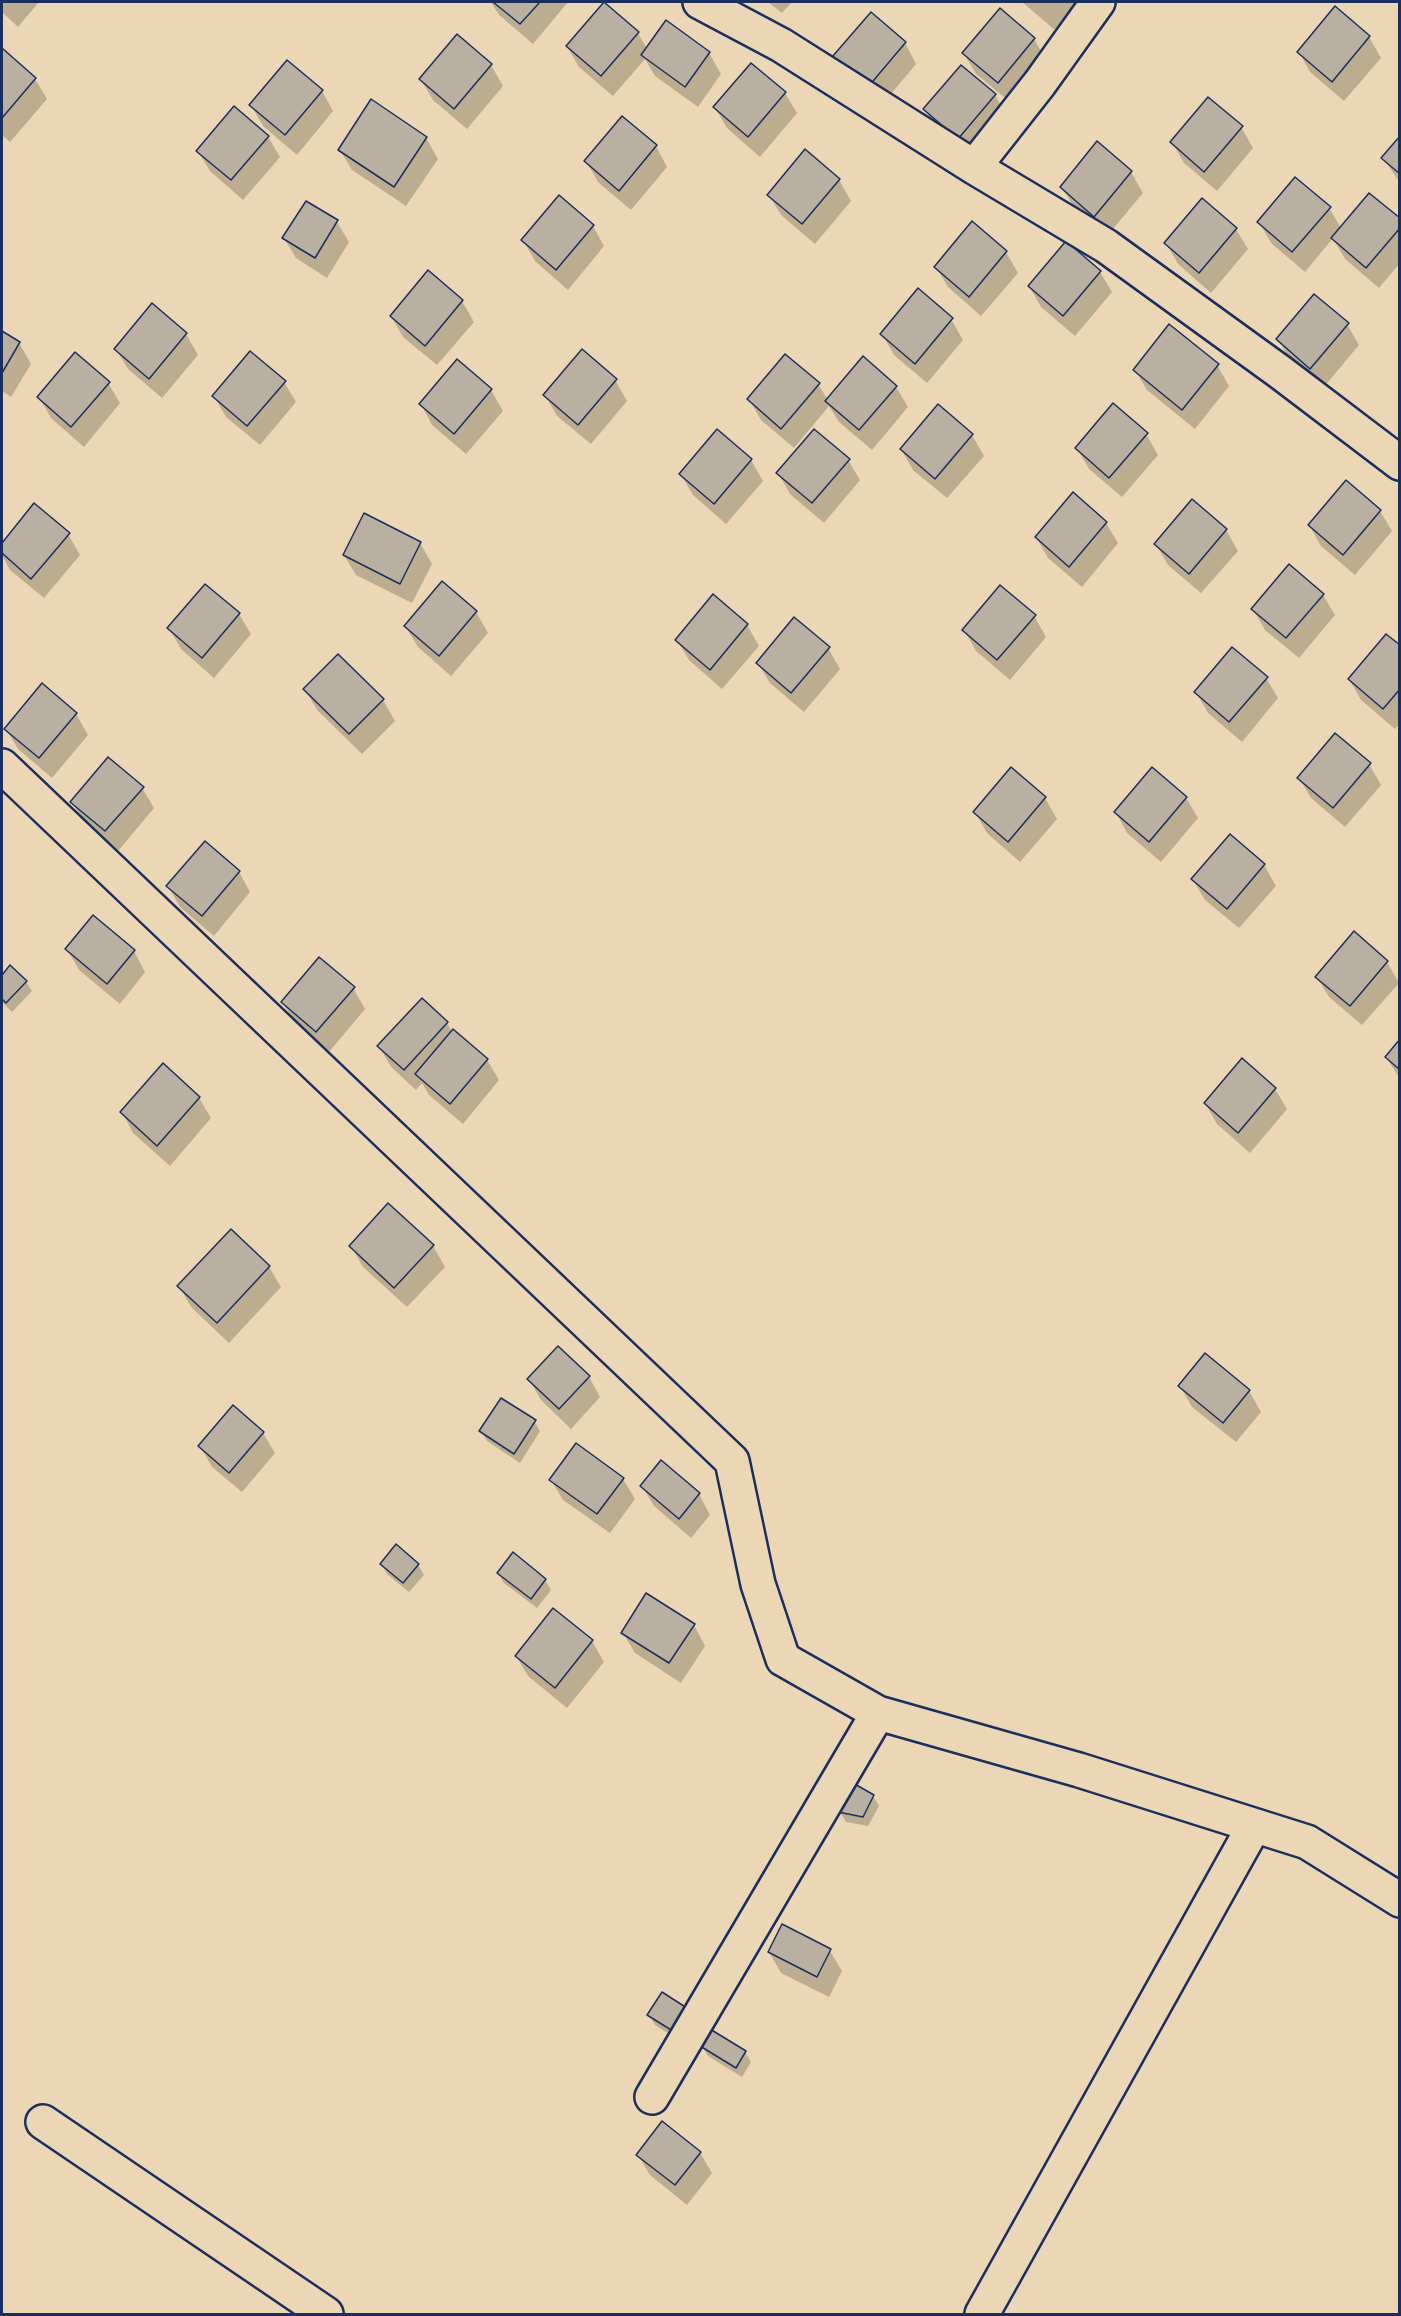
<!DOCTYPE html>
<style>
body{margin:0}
#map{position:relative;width:1401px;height:2316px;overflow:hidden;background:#ebd7b5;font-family:"Shantell Sans",sans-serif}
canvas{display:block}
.frame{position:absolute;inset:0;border:3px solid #1b2f5e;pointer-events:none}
</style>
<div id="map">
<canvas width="1401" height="2316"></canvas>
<div class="frame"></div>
</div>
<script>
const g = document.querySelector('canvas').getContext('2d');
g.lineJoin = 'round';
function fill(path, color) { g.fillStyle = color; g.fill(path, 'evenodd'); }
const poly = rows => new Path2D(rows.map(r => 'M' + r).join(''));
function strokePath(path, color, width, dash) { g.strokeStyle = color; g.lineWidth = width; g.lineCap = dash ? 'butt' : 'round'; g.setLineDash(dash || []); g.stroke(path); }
const shadow = poly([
 [2,2,39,2,18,27,2,12],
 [491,2,568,2,533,44,499,15],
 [768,2,792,2,782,13],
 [1022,2,1079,2,1055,30],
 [638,33,647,49,709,53,721,74,698,107,655,76,645,59,613,96,579,67,567,46],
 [457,36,491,65,503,86,467,129,433,100,421,80],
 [1369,37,1381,58,1344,101,1310,72,1299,52],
 [1034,39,1046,60,1010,102,976,74,964,54],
 [905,43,916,64,880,107,846,78],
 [2,50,35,79,47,99,10,142,2,135],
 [961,67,995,95,1007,116,971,159,937,130,925,110],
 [322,91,333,111,297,155,263,126,251,105],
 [785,93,797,113,760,157,727,128,715,107],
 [1241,127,1253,148,1217,191,1184,163,1172,142],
 [268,137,280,157,243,200,210,171,198,151],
 [426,138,438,159,406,206,352,170,340,150],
 [1400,139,1400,183,1383,158],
 [1098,143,1131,172,1143,193,1107,236,1074,207,1062,187],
 [656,146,667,167,631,210,598,182,586,161],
 [805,151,839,180,851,201,815,244,781,215,769,195],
 [1329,208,1341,228,1400,220,1400,263,1379,288,1345,259,1333,238,1305,272,1271,243,1259,222],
 [337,222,349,242,327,278,296,258,284,238],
 [972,224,1006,252,1018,273,981,316,948,287,936,267],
 [593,226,604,246,568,290,535,261,523,240],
 [1236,229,1248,249,1211,293,1178,264,1166,243],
 [1100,272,1112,292,1075,336,1041,307,1029,286],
 [462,301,474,322,437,365,403,337,391,316],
 [152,305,186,334,198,355,162,398,128,369,116,349],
 [951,319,963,340,927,383,894,355,882,334],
 [1347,324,1359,345,1323,388,1290,360,1278,339],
 [2,333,19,343,31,364,11,397,2,391],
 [1217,365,1229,386,1195,429,1147,390,1135,370],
 [615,380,627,401,591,444,557,416,545,395],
 [284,382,296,402,260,445,226,417,214,396],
 [108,383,120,403,84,447,51,418,39,397],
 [818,384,828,400,896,387,908,407,872,450,839,422,829,406,794,448,761,420,749,399],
 [491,390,503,411,466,454,432,425,421,404],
 [1146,434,1158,455,1122,497,1089,469,1077,448],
 [972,435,984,456,947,498,913,470,901,449],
 [751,460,763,481,726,524,693,495,681,475],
 [848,460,860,480,824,523,790,494,778,473],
 [35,506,68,534,80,555,44,598,10,570,2,555,2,545],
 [1380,511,1392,531,1355,575,1321,546,1309,525],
 [1106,523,1118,543,1082,587,1048,558,1036,537],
 [1226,530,1238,551,1201,593,1168,565,1156,544],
 [420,543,432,564,412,603,356,575,344,555],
 [1323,595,1335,615,1299,658,1265,630,1253,609],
 [713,596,747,625,759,646,722,689,689,660,677,640],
 [476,612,488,633,451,676,418,647,406,627],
 [239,614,251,634,214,678,181,649,169,628],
 [1034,616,1046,637,1010,680,976,651,964,630],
 [1400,647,1400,723,1395,729,1361,700,1349,679],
 [828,648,840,669,804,712,770,683,758,663],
 [338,656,383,700,395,721,362,754,317,710,305,689],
 [1266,678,1278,698,1242,742,1208,713,1196,692],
 [42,685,76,714,88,735,52,778,18,749,6,729],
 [1369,764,1381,785,1345,827,1311,798,1299,778],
 [142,788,154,808,118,851,84,823,72,802],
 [1045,798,1057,819,1020,862,987,833,975,812],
 [1186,798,1198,818,1161,862,1127,833,1116,812],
 [1264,865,1276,886,1239,928,1205,900,1193,880],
 [239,872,250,892,214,936,180,907,168,886],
 [67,949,134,951,145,972,120,1004,79,970],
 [1387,962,1399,983,1362,1025,1329,997,1317,977],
 [10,967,26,982,32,991,12,1012,2,1002,2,977],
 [353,988,365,1009,329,1052,295,1023,283,1003],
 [447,1023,452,1032,487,1060,499,1080,463,1124,429,1095,422,1083,416,1090,391,1067,379,1046],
 [1400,1042,1400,1079,1386,1057],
 [1275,1089,1287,1109,1250,1153,1217,1124,1205,1103],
 [199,1098,211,1118,170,1166,133,1133,122,1112],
 [351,1246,433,1246,445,1267,407,1307,363,1267],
 [269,1267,281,1287,229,1343,191,1307,179,1286],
 [589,1377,600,1397,571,1429,541,1400,529,1379],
 [1180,1386,1249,1391,1261,1412,1236,1442,1192,1407],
 [534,1421,540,1431,520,1463,487,1441,481,1431],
 [263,1433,275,1453,242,1492,212,1467,200,1446],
 [623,1479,635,1499,610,1533,563,1500,551,1480],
 [642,1486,699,1494,710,1515,691,1538,654,1506],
 [396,1546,418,1565,424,1575,409,1592,387,1574,382,1564],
 [498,1573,545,1580,551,1590,537,1608,504,1583],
 [554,1610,592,1641,604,1662,567,1708,528,1676,516,1656],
 [694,1625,705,1646,681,1683,635,1653,623,1633],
 [873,1796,879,1806,868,1826,846,1822,840,1812],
 [830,1951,842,1971,829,1997,781,1973,769,1952],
 [662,1994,682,2042,655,2025,649,2015],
 [702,2046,745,2052,751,2062,742,2077,708,2056],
 [700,2153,712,2173,687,2205,650,2175,638,2155]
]);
const building = poly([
 [493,2,540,2,520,24,493,2],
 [604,2,639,32,601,76,566,46,604,2],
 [1335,6,1370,36,1332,82,1297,52,1335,6],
 [1000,8,1035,38,998,83,962,53,1000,8],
 [871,12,906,42,868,87,832,57,871,12],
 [666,20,710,52,685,87,641,55,666,20],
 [457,34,492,64,454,109,419,79,457,34],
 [2,48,36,78,2,118,2,48],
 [287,60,323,90,285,135,249,105,287,60],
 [751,63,786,92,748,137,713,107,751,63],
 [961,65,996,94,958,139,923,109,961,65],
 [1208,97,1243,126,1204,172,1170,142,1208,97],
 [371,99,427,137,394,187,338,150,371,99],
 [234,106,269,136,231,180,196,151,234,106],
 [622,116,657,145,619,191,584,161,622,116],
 [1400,136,1400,174,1381,158,1400,136],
 [1097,141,1132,171,1094,217,1060,187,1097,141],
 [805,149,840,179,802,224,767,195,805,149],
 [1295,177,1331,207,1292,252,1257,222,1295,177],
 [1369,193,1400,218,1400,228,1366,268,1331,238,1369,193],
 [559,195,594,225,556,270,521,240,559,195],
 [1202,198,1237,228,1199,273,1164,243,1202,198],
 [306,201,338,220,315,258,282,238,306,201],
 [972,221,1007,251,969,297,934,267,972,221],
 [1066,241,1101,271,1063,316,1028,286,1066,241],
 [428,270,463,300,425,346,390,316,428,270],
 [918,288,953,318,915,364,880,334,918,288],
 [1314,294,1349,323,1310,369,1276,339,1314,294],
 [152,303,187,333,149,379,114,349,152,303],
 [1169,324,1219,364,1182,410,1133,370,1169,324],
 [2,331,20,342,2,373,2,331],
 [582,349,617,379,578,425,543,395,582,349],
 [250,351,286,381,247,426,212,396,250,351],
 [75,352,110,382,71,427,37,397,75,352],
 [785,354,820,383,781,429,747,399,785,354],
 [863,356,897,386,859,430,825,401,863,356],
 [457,359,492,389,454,434,419,404,457,359],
 [1113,403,1148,433,1109,478,1075,448,1113,403],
 [938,404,973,434,935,479,900,449,938,404],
 [717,429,752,459,714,504,679,474,717,429],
 [814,429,850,459,812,503,776,473,814,429],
 [1346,480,1381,510,1343,555,1308,525,1346,480],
 [1073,492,1107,522,1069,567,1035,537,1073,492],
 [1192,499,1227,529,1189,574,1154,544,1192,499],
 [34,503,70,533,31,579,2,553,2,543,34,503],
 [364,513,421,542,400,584,343,555,364,513],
 [1289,564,1324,594,1286,638,1251,609,1289,564],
 [442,581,477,611,439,656,404,626,442,581],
 [205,584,240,613,202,658,167,628,205,584],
 [1000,585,1036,615,997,660,962,630,1000,585],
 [713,594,748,624,710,670,675,640,713,594],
 [794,617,830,647,791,693,756,663,794,617],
 [1386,634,1400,645,1400,689,1383,709,1348,679,1386,634],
 [1232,647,1268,677,1229,722,1194,692,1232,647],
 [338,654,384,699,349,734,303,689,338,654],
 [42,683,77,713,39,758,4,729,42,683],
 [1335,733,1371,763,1333,808,1297,778,1335,733],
 [108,757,144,787,105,831,70,802,108,757],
 [1011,767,1046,797,1008,842,973,812,1011,767],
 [1152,767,1187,797,1149,842,1114,812,1152,767],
 [1230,834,1265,864,1227,909,1191,879,1230,834],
 [205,841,240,871,202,916,166,886,205,841],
 [93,915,135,950,107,984,65,949,93,915],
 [1354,931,1388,961,1350,1006,1315,977,1354,931],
 [319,957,355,987,316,1032,281,1002,319,957],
 [10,965,27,981,6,1003,2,999,2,975,10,965],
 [422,998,448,1022,404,1070,377,1046,422,998],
 [453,1029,488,1059,450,1104,415,1074,453,1029],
 [1400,1039,1400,1070,1385,1057,1400,1039],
 [1242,1058,1276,1088,1238,1133,1204,1103,1242,1058],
 [163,1063,200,1097,157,1146,120,1112,163,1063],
 [388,1203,434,1245,394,1288,349,1246,388,1203],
 [231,1229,270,1266,217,1323,177,1286,231,1229],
 [558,1346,590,1376,559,1409,527,1379,558,1346],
 [1205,1353,1250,1390,1223,1423,1178,1386,1205,1353],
 [501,1398,536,1420,514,1454,479,1431,501,1398],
 [233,1405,264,1432,229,1473,198,1446,233,1405],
 [576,1443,624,1478,597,1514,549,1480,576,1443],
 [661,1460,700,1493,679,1519,640,1486,661,1460],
 [396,1544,419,1564,403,1583,380,1564,396,1544],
 [513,1552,546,1579,531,1599,497,1573,513,1552],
 [646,1593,695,1624,669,1663,621,1633,646,1593],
 [553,1608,593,1640,555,1688,515,1656,553,1608],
 [853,1783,874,1795,863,1817,838,1812,853,1783],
 [782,1924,831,1949,817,1977,768,1952,782,1924],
 [662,1992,690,2010,676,2033,647,2015,662,1992],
 [710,2029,746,2051,736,2068,700,2046,710,2029],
 [662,2121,701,2152,675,2185,636,2155,662,2121]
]);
const minor = poly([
 [700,2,781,45,974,167,1106,246,1280,372,1400,463],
 [974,167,1040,83,1098,2],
 [2,766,732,1461,758,1584,783,1659,878,1713,1079,1770,1307,1842,1400,1900],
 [652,2097,878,1713],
 [43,2122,326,2314],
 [982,2314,1254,1826]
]);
fill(shadow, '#0003');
fill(building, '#bab0a1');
strokePath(building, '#1b2f5e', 1.5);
strokePath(minor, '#1b2f5e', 38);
strokePath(minor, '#ebd7b5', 33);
</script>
